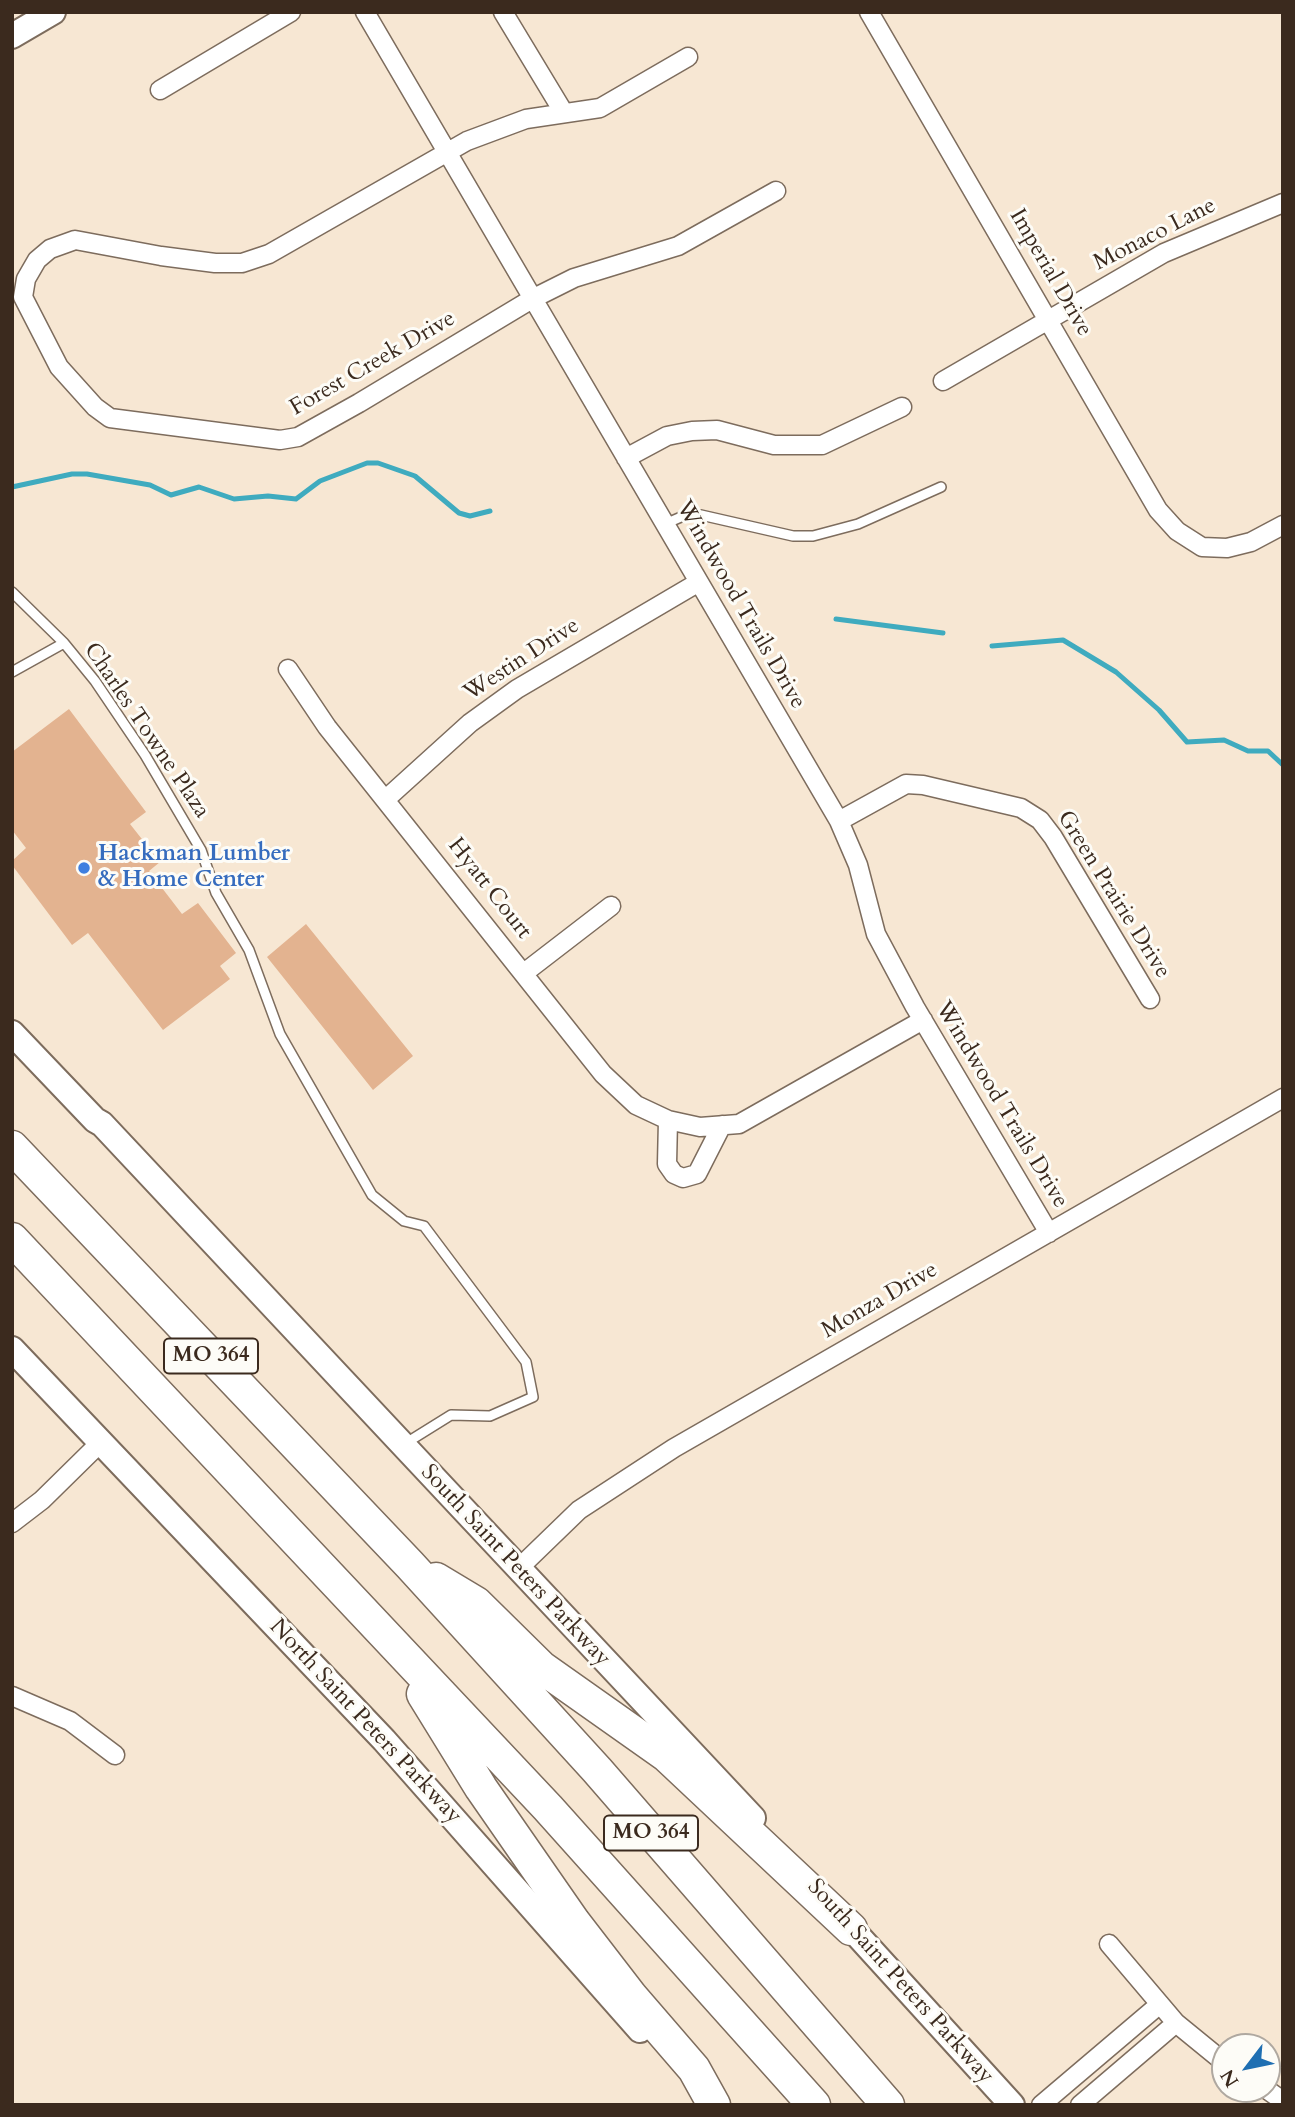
<!DOCTYPE html>
<style>
body{margin:0}
#map{position:relative;width:1295px;height:2117px;overflow:hidden;background:#f7e7d3;font-family:Cardo,serif}
canvas{display:block}
.frame{position:absolute;inset:0;border:14px solid #3b2a1e;pointer-events:none}
.north{position:absolute;left:1211px;top:2033px;width:70px;height:70px;box-sizing:border-box;background:#fdfcf7;border:2px solid #afa8a0;border-radius:50%;rotate:238deg;font-size:19px;font-weight:700;line-height:28px;text-align:center;color:#3b2a1e}
.north::after{content:'';display:block;margin:auto;width:24px;height:32px;background:#1f6fb2;clip-path:polygon(50% 0,100% 100%,50% 72%,0 100%)}
</style>
<div id="map">
<canvas width="1295" height="2117"></canvas>
<div class="frame"></div>
<div class="north">N</div>
</div>
<script>
const g = document.querySelector('canvas').getContext('2d');
g.lineJoin = 'round';
const poly = rows => new Path2D(rows.map(r => 'M' + r).join(''));
function strokePath(path, color, width, dash) { g.strokeStyle = color; g.lineWidth = width; g.lineCap = dash ? 'butt' : 'round'; g.setLineDash(dash || []); g.stroke(path); }
function fill(path, color) { g.fillStyle = color; g.fill(path, 'evenodd'); }
function write(font, color, halo, rows, align = 'center') {
  g.font = font + ' Cardo,serif'; g.lineWidth = 6; g.setLineDash([]); g.textBaseline = 'middle'; g.strokeStyle = halo; g.fillStyle = color; for (const [text, x, y, turn = 0] of rows) {
    g.save(); g.translate(x, y); g.rotate((+turn || 0) * Math.PI / 180); g.textAlign = isNaN(turn) ? turn : align; if (halo) g.strokeText(text, 0, 0); g.fillText(text, 0, 0); g.restore();
  }
}
const stream = poly([
 [12,487,72,474,87,474,150,485,171,495,199,487,234,499,268,496,296,499,320,481,367,463,378,463,415,476,459,513,470,516,490,511],
 [836,619,943,633],
 [992,646,1063,640,1116,672,1159,710,1187,742,1224,740,1248,751,1268,751,1283,765]
]);
const building = poly([
 [69,709,146,812,130,824,160,862,149,871,182,914,198,903,236,953,220,966,230,979,163,1030,88,933,72,945,12,865,12,861,26,848,12,830,12,752],
 [306,924,413,1056,373,1090,267,957]
]);
const service = poly([
 [665,524,681,517,701,515,793,536,813,536,858,524,941,487],
 [12,592,64,643],
 [12,672,64,643,95,681,145,755,201,850,216,893,249,950,280,1034,372,1195,404,1221,424,1226,526,1362,533,1397,490,1416,451,1415,406,1443]
]);
const minor = poly([
 [365,12,839,821,858,865,876,934,915,1007,1049,1233],
 [503,12,564,113],
 [869,12,1158,510,1177,531,1202,547,1227,548,1251,542,1283,525],
 [688,57,600,108,526,119,467,141,269,254,242,263,215,263,161,256,75,240,50,249,37,260,26,279,23,297,59,367,95,407,110,418,280,440,298,437,359,403,532,299,574,278,678,246,776,191],
 [160,90,291,12],
 [943,381,1164,253,1283,203],
 [626,458,667,436,692,431,717,430,774,445,822,445,902,407],
 [288,669,327,727,603,1074,636,1105,668,1120,700,1127,739,1124,923,1020],
 [386,799,470,723,517,689,699,582],
 [839,821,906,784,923,785,1021,808,1040,820,1053,837,1150,999],
 [524,973,611,906],
 [668,1120,667,1164,674,1174,683,1178,697,1174,722,1125],
 [12,1523,42,1500,101,1442],
 [518,1569,579,1510,674,1448,1283,1098],
 [12,1696,70,1721,115,1755],
 [1109,1944,1176,2023,1225,2063],
 [1266,2089,1283,2101],
 [1041,2105,1160,2004],
 [1080,2105,1176,2023]
]);
const secondary = poly([
 [12,36,53,12],
 [12,1033,95,1120,102,1124,753,1818],
 [12,1349,384,1740,640,2030],
 [840,1916,1012,2105]
]);
const motorway = poly([
 [12,1147,410,1565,597,1770,888,2105],
 [12,1239,548,1808,814,2105],
 [436,1579,476,1603,541,1667,667,1756,851,1929],
 [423,1694,481,1788,574,1922,631,1996,694,2069,714,2105]
]);
const markers = [
 [84,868,7,"#3f7fe0"]
];
const shields = [
 [211,1356,94],
 [651,1833,94]
];
const shieldNames = [
 ["MO 364",211,1356],
 ["MO 364",651,1833]
];
const streetNames = [
 ["Monaco Lane",1155,235,-27],
 ["Imperial Drive",1050,273,60],
 ["Forest Creek Drive",373,364,-30],
 ["Windwood Trails Drive",740,605,60],
 ["Westin Drive",522,660,-33],
 ["Charles Towne Plaza",146,731,56],
 ["Hyatt Court",489,889,52],
 ["Green Prairie Drive",1113,895,58],
 ["Windwood Trails Drive",1001,1105,59],
 ["Monza Drive",880,1301,-30],
 ["South Saint Peters Parkway",515,1566,47],
 ["North Saint Peters Parkway",365,1722,47],
 ["South Saint Peters Parkway",900,1982,48]
];
const shopNames = [
 ["Hackman Lumber",98,855],
 ["& Home Center",98,881]
];
strokePath(stream, '#3fabbf', 5);
fill(building, '#e3b390');
strokePath(service, '#7d6c5d', 12);
strokePath(minor, '#7d6c5d', 21);
strokePath(secondary, '#7d6c5d', 28);
strokePath(motorway, '#7d6c5d', 35);
strokePath(service, '#fff', 9);
strokePath(minor, '#fff', 18);
strokePath(secondary, '#fff', 24);
strokePath(motorway, '#fff', 32);
for (const [x, y, r, color] of markers) { const dot = new Path2D(); dot.arc(x, y, r, 0, 2 * Math.PI); g.fillStyle = color; g.fill(dot); strokePath(dot, '#fdfcf7', 2.5); }
for (const [x, y, w] of shields) { const box = new Path2D(); box.roundRect(x - w / 2, y - 17.5, w, 35, 5); g.fillStyle = '#fdfcf7'; g.fill(box); strokePath(box, '#3b2a1e', 2); }
write('bold 21px', '#3b2a1e', null, shieldNames);
write('23px', '#3b2a1e', '#fdfcf7', streetNames);
write('bold 23px', '#366cbe', '#fdfcf7', shopNames, 'left');
</script>
